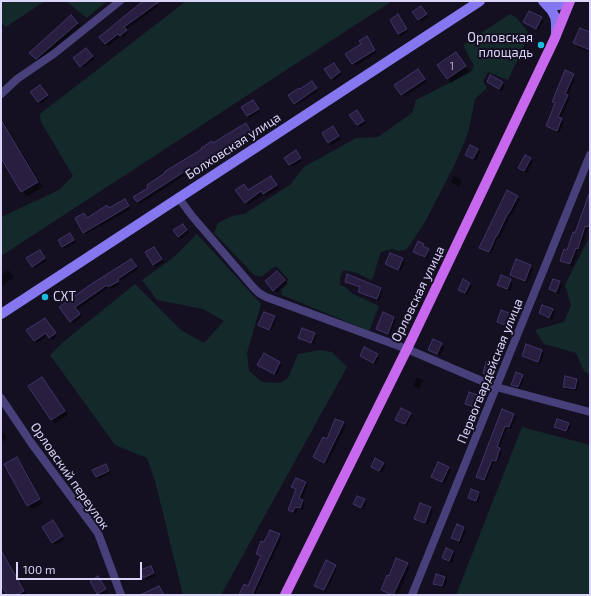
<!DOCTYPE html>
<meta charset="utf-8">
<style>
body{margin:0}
#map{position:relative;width:591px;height:596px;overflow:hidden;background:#141021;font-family:"Exo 2",sans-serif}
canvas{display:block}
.frame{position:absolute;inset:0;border:2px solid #dcd5fa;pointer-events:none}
.scale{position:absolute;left:16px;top:562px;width:126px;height:18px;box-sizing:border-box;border:2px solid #dcd5fa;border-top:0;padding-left:5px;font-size:12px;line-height:14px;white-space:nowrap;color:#dcd5fa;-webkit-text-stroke:3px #141021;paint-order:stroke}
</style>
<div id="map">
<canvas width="591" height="596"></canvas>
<div class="frame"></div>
<div class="scale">100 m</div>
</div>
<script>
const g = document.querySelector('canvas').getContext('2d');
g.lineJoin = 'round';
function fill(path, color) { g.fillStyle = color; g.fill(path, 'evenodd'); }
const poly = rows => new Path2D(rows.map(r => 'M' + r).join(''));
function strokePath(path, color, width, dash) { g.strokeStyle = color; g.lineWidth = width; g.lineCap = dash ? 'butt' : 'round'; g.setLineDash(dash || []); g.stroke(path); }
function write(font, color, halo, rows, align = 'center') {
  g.font = font + ' "Exo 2",sans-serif'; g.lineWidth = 4; g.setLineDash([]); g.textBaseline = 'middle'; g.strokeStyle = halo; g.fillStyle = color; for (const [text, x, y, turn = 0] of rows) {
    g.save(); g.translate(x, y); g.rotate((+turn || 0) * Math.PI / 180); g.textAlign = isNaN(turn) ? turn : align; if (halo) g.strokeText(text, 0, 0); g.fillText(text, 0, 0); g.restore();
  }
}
const green = poly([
 [1,1,45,1,6,27,1,23],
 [66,1,107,1,87,18],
 [186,1,392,1,1,256,1,217,59,190,73,176,41,122,40,114],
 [510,14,516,17,527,31,528,37,508,80,488,72,483,81,487,88,475,99,468,133,456,162,425,222,410,245,405,250,398,251,392,249,381,252,373,277,371,280,357,273,343,270,340,278,340,285,345,287,353,294,379,306,369,331,282,295,281,290,287,284,288,279,276,266,271,269,261,277,254,275,214,233,218,223,232,216,244,214,290,185,304,167,356,138,378,137,412,113,416,100,471,72,474,66,463,45],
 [197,234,261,304,247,353,249,371,262,382,280,383,288,378,298,354,320,350,332,352,347,367,221,595,183,595,155,481,147,458,115,445,50,355,63,342,135,284,181,330,204,343,224,321,203,309,157,300,142,280,173,258],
 [590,236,590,375,584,371,576,353,544,344,535,330,564,322,571,305,565,285],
 [522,427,590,445,590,595,456,595]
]);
const shadow = poly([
 [144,1,154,1,158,6,126,30,128,33,123,38,121,36,108,46,105,44],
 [423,9,429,17,421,22,414,12],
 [398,16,408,31,401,36,399,33],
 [73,18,80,26,39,61,31,53],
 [541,18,544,20,539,30,524,22],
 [590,33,590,52,578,47,574,43],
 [369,40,377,52,356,66,347,54],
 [89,51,95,59,83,68,81,66],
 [456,53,469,71,451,83,438,65],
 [336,66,342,75,334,81,326,69],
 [421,73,427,82,404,97,396,85],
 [573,75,575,77,568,96,570,98,561,119,564,122,559,133,547,126,556,104,553,101],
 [488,82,502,83,505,85,502,91],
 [314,84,318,91,296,105,294,103],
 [42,88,49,97,41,104,31,92],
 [253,101,260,111,250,118,247,116],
 [357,111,366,123,360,127,351,115],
 [1,118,43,187,28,196,22,191,1,156],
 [246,124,253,134,194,171,193,170,140,204,137,202,135,197,150,188,214,144],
 [335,130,341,139,331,145,323,133],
 [478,149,480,152,476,161,466,155],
 [298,154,302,161,292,167,285,158],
 [530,159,533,161,527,173,520,168],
 [454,176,462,181,459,187,451,182],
 [271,177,279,188,266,196,264,194,248,205,246,202,248,191],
 [508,191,520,199,512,215,511,214,500,238,498,237,491,254,480,247],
 [590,198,590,229,588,228,580,251,578,250,573,266,564,263,561,261,576,234],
 [127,202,131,209,86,234,84,232,84,214,87,219],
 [185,227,189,233,181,239,178,236],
 [70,234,76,242,65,249,62,246],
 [418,242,424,245,426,247,425,249,430,252,427,259,414,252],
 [154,248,164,262,156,267,153,264],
 [40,251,47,261,35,268,32,266],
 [391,254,405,262,401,271,386,263],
 [134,262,138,269,119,282,120,284,112,289,109,287,77,310,82,317,73,324,71,321,61,307],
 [531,266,533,269,527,283,514,277,511,275],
 [8,270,14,277,2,286,1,275],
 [277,272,287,283,277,292,266,281],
 [502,277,513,283,510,291,498,285],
 [554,280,562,284,559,294,550,289],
 [346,281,381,289,383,291,379,301,362,294,359,292,361,288,348,284],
 [469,283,472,286,467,295,459,290],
 [552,310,555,312,552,320,542,316,540,313],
 [383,314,394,318,396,320,390,335,380,331,377,329],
 [274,317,276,320,271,331,260,325],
 [514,317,516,319,512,328,510,328],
 [48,322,57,336,52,340,48,335,37,343,34,341],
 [314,333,317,336,314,344,302,340,300,338],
 [434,340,444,347,440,356,429,349],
 [541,351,544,353,540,363,526,358,523,356],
 [264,354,282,365,277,375,259,365],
 [377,355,379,357,376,364,361,356],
 [493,365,496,368,493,377,486,375,484,373],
 [522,375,524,378,520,389,514,387,512,385],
 [417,377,423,380,419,389,413,386],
 [42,378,68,415,55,423,51,420],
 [576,380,579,382,577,391,566,389,564,387],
 [477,396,480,398,476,409,469,406,466,404],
 [502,411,514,415,516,417,511,429,507,427,499,449,502,452,498,462,494,461,486,481,477,476],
 [410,413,412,416,407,426,396,419],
 [343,423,346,426,327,464,316,459,314,457,327,440],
 [568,424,571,426,568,432,557,429,555,426],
 [1,429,7,438,1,443],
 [17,458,21,462,43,503,32,509,28,506],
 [383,463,386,466,382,473,372,467],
 [439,463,451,470,445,484,433,477],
 [106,465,111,473,99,479,96,476],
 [305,483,308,485,302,500,305,503,303,510,298,508,296,514,290,510,296,490,293,487],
 [472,490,481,495,478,503,469,498],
 [364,500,367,503,363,510,354,504],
 [421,504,431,508,433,510,428,525,418,521,415,519],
 [55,524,64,539,55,545,52,542],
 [458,525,466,530,461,543,453,538],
 [270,531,282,537,271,561,270,561,255,595,240,595,249,587,262,557,257,553,265,544],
 [1,550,3,552,27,595,8,595,1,582],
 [452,552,455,554,452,563,443,558],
 [407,564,410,566,398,595,386,595,387,593,382,590,390,577],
 [335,566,337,568,326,592,318,588,315,585],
 [151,567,156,576,146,580,144,577],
 [98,577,107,592,102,595,98,593],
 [445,577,447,580,444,588,437,586,434,583]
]);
const building = poly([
 [143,1,160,1,124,27,127,30,120,36,118,34,105,44,99,37,143,1],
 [421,6,427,14,418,20,412,12,421,6],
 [529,11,542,17,536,29,523,22,529,11],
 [398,14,407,29,398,34,390,20,398,14],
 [71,15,78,23,36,59,29,53,71,15],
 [580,28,590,32,590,50,573,43,580,28],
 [367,36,375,50,352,64,345,54,361,44,359,41,367,36],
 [86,48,93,56,80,67,73,58,86,48],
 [456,52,466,66,447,79,437,65,456,52],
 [334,63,340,72,331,79,324,69,334,63],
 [418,69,425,79,401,95,394,85,418,69],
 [565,70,574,74,565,94,568,95,558,117,562,118,557,131,546,126,555,103,552,102,565,70],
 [490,75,503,82,499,89,487,82,490,75],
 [312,81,317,88,294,104,288,95,299,88,300,89,312,81],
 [40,85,48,95,38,102,30,92,40,85],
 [253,100,259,109,247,116,241,107,253,100],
 [357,110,364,121,357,125,349,115,357,110],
 [1,120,38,182,21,192,1,158,1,120],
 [246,123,251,132,191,169,190,168,137,202,133,197,148,188,147,185,165,173,164,172,202,149,201,148,212,141,213,143,246,123],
 [333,126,339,136,328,143,322,133,333,126],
 [470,145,478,149,473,159,465,155,470,145],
 [296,150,301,158,289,165,284,158,296,150],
 [525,155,531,158,524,171,518,168,525,155],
 [271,176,277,185,263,194,261,191,245,203,235,190,244,184,248,190,271,176],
 [507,190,518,196,509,213,508,213,497,236,496,236,489,252,479,248,507,190],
 [589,194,590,223,588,227,585,226,578,249,576,248,570,264,560,261,564,249,567,250,573,232,575,233,589,194],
 [125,199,129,206,83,233,75,218,84,213,87,218,107,205,109,208,125,199],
 [183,224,187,230,178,237,173,230,183,224],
 [70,233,74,240,62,247,58,240,70,233],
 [418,241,424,244,423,246,429,249,425,257,413,252,418,241],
 [154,247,162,259,153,265,145,252,154,247],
 [40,250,45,258,32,267,26,258,40,250],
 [390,253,403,258,398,270,385,264,390,253],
 [131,259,137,266,118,279,119,281,108,287,107,285,75,307,80,314,70,322,59,307,93,283,131,259],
 [516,259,531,265,525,281,510,275,516,259],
 [277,271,285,280,273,291,265,281,277,271],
 [347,274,381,288,377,299,358,292,360,287,345,282,347,274],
 [501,275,511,279,507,289,497,285,501,275],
 [463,279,470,283,465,293,458,290,463,279],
 [553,279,560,281,556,292,549,289,553,279],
 [542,305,553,309,549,318,539,313,542,305],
 [501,310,514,315,510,327,497,322,501,310],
 [264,312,275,316,269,330,258,325,264,312],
 [383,312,394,317,388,334,376,329,383,312],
 [45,318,56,333,49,338,46,333,34,341,26,330,45,318],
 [302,328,315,333,311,343,298,338,302,328],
 [433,339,442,343,437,354,428,350,433,339],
 [526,344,542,350,538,362,522,356,526,344],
 [364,347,378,354,373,363,360,356,364,347],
 [264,353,280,362,274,374,257,365,264,353],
 [486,362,494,364,490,376,483,373,486,362],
 [516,372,523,375,518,387,511,385,516,372],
 [565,376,577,379,575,389,563,387,565,376],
 [42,377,65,411,51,420,28,386,42,377],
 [469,392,478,395,474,407,465,404,469,392],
 [401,408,411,413,405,424,395,420,401,408],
 [502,409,514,414,509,427,505,426,497,447,500,448,496,461,492,460,484,480,476,477,502,409],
 [335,419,344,422,324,463,313,457,323,437,327,439,335,419],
 [557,419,569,423,566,431,554,427,557,419],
 [17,457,40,499,27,506,4,464,17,457],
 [375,458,384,463,379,471,371,467,375,458],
 [438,462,449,467,442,482,431,477,438,462],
 [106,464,109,471,96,477,92,470,106,464],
 [296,478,306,482,299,498,303,500,300,508,295,507,293,512,288,510,296,489,291,487,296,478],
 [471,489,479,492,476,501,468,498,471,489],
 [357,496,365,499,361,508,353,504,357,496],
 [420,503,431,507,425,523,414,519,420,503],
 [53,520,63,536,52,543,42,527,53,520],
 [457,524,464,527,459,541,451,538,457,524],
 [270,530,280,534,252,595,239,595,244,584,248,586,261,556,256,554,261,541,264,542,270,530],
 [446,548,453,551,449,561,442,558,446,548],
 [1,550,24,591,16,595,7,595,1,584,1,550],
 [396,558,408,563,393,595,392,595,381,590,387,575,389,576,396,558],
 [326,560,336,565,324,590,314,586,326,560],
 [151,566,154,573,143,578,140,570,151,566],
 [436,574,445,577,442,586,433,584,436,574],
 [98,576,106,589,97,594,90,581,98,576],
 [159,586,164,595,140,595,159,586]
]);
const minor = poly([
 [1,94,17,79,55,53,120,1],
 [178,197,192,216,253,287,259,293,266,297,407,349,496,387,590,412],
 [1,398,32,444,98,533,121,595],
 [412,595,590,155]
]);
const secondary = poly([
 [543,1,552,11,555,17,556,23,556,35],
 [544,1,551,5,559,5,567,1],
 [1,314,480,1]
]);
const primary = poly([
 [285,595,407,349,554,40,570,1]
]);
const markers = [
 [541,45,4,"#1abde1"],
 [45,297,4,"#1abde1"]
];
const numberNames = [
 ["1",452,66]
];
const poiNames = [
 ["Орловская",533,38],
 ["площадь",533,53],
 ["СХТ",53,297,"left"]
];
const streetNames = [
 ["Болховская улица",233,146,-33],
 ["Орловская улица",418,294,-64],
 ["Первогвардейская улица",490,371,-68],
 ["Орловский переулок",70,476,55]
];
fill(green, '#14292a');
fill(shadow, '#0007');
fill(building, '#281e40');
strokePath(building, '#423369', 1);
strokePath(minor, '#47407b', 8);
strokePath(secondary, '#8477ef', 10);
strokePath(primary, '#c768ee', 10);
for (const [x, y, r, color] of markers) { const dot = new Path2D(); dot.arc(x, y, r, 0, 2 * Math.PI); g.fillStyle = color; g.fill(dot); strokePath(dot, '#141021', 1.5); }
write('11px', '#afa7cc', null, numberNames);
write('13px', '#dcd5fa', '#141021', poiNames, 'right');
write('13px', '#dcd5fa', '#141021', streetNames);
</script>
